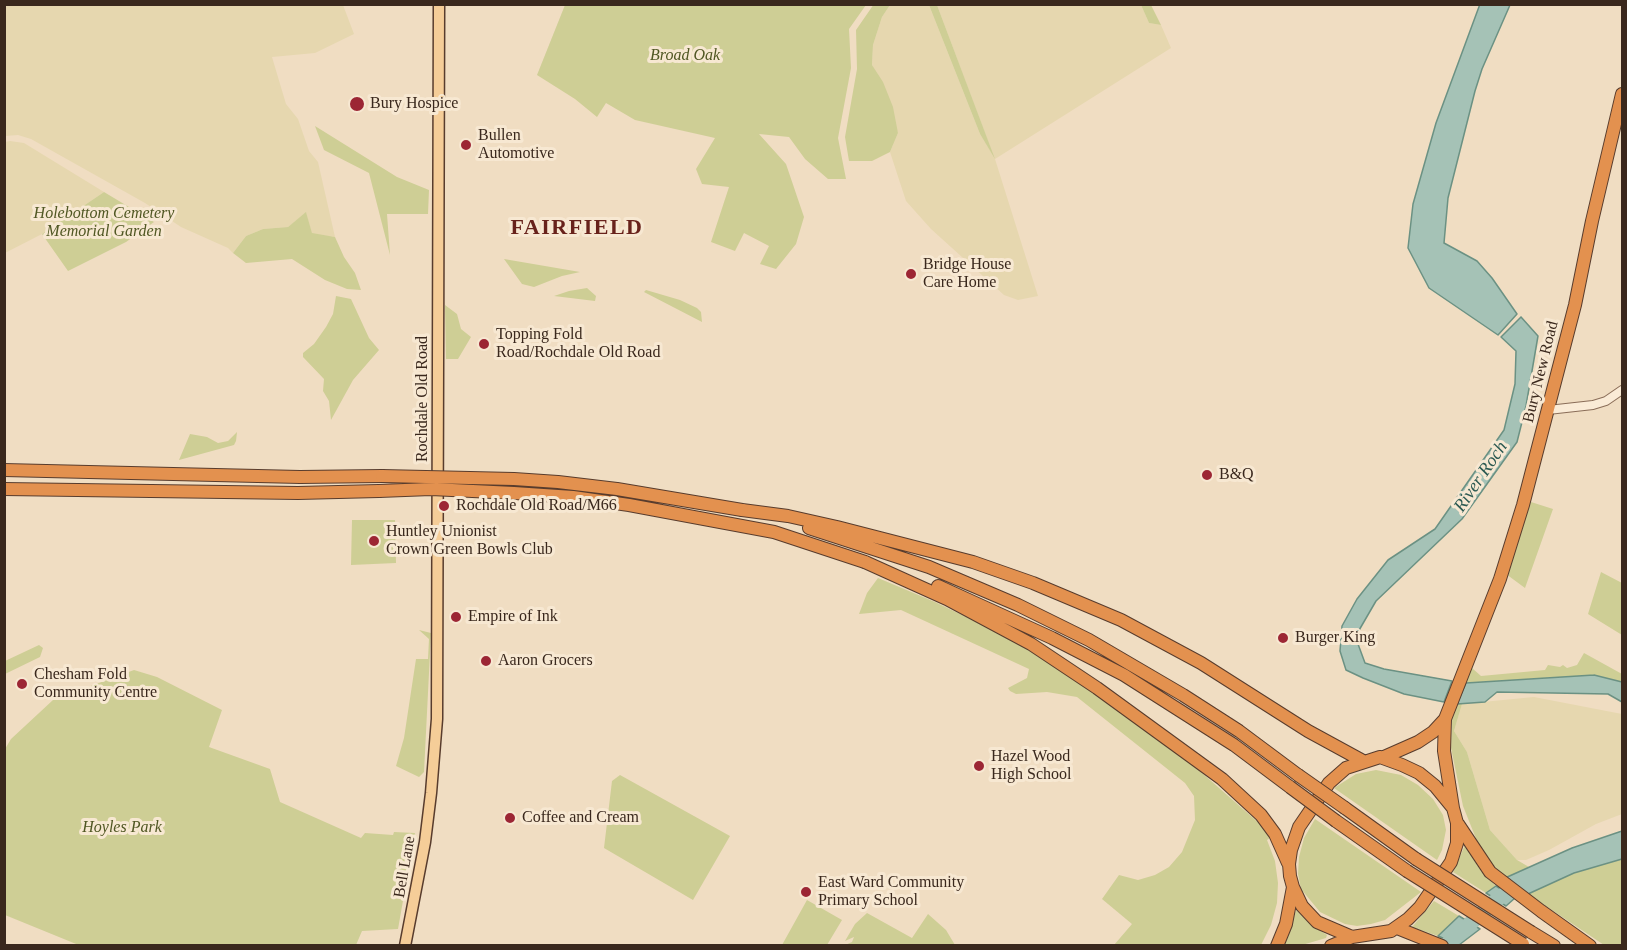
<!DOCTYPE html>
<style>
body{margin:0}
#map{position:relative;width:1627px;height:950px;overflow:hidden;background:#f0ddc2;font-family:Georgia,serif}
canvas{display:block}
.frame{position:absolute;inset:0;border:6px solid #3a281d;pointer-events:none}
</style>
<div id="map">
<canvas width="1627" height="950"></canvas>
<div class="frame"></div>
</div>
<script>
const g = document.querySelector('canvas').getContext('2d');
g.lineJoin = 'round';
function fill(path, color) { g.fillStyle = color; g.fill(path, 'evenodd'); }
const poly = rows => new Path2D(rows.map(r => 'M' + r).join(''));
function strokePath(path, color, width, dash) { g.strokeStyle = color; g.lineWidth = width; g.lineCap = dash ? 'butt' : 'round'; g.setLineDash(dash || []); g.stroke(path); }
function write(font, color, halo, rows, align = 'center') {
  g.font = font + ' Georgia,serif'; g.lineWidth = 6; g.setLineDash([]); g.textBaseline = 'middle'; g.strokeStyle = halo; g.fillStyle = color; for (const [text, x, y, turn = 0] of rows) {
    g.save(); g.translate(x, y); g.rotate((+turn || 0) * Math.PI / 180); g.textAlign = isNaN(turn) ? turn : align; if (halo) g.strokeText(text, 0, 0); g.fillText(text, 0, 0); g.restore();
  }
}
const farmland = poly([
 [5,5,343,5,354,34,315,53,272,57,286,104,298,119,309,151,318,162,335,237,312,234,306,213,288,227,263,229,246,236,233,253,228,248,181,227,145,203,31,139,18,135,5,136],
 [890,5,929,5,980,134,993,155,937,5,1141,5,1149,23,1161,25,1171,48,995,159,1038,296,1018,300,1004,295,931,229,906,201,890,152,898,133,872,65,873,45,882,17],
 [10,141,24,143,104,192,42,234,5,253,5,142],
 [1534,697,1622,714,1622,814,1596,824,1549,850,1526,860,1517,860,1490,830,1467,752,1454,731,1462,704]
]);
const green = poly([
 [874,4,890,5,882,17,873,45,872,65,883,82,893,107,898,133,890,152,872,161,849,161,845,137,857,69,856,30],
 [565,5,866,5,849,29,851,68,838,138,846,179,828,179,805,159,789,137,759,134,786,164,804,217,796,244,776,269,760,264,769,246,744,233,735,251,711,242,729,187,702,184,696,169,715,138,635,120,606,103,597,117,575,99,537,75],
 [929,5,937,5,995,159,980,134],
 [1141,5,1151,5,1161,25,1149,23],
 [315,126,397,177,429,190,428,214,387,214,390,255,369,173,324,150],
 [104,192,154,222,126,242,68,271,42,234],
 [306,212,312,233,335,237,344,257,355,273,361,290,347,289,325,280,292,259,246,263,233,253,246,236,263,229,288,227],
 [504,259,580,272,562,276,534,287,522,284],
 [587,288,596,296,595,301,554,296,569,291],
 [646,290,680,300,697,308,701,312,702,322,644,292],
 [336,296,351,299,369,338,379,350,353,380,331,420,329,401,323,391,324,379,303,357,303,353,314,344,326,327,333,314],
 [445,305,457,314,461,329,471,337,458,359,446,359],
 [237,432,236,441,234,445,179,460,190,434,207,437,218,443,228,441],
 [1531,502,1553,509,1525,588,1506,574],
 [352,520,395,520,396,563,351,565],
 [1601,572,1622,583,1622,635,1588,614],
 [878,578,935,602,989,628,1043,658,1136,722,1193,765,1260,824,1270,838,1267,840,1275,861,1278,883,1277,903,1271,925,1261,945,1114,945,1132,924,1102,899,1119,875,1138,880,1155,875,1169,867,1182,852,1195,820,1194,796,1185,783,1077,697,1047,692,1016,694,1010,691,1008,688,1027,678,1029,669,901,610,859,614,867,593],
 [419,630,431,633,424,772,419,777,396,766,404,738,416,659,428,659,429,639],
 [39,645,43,648,40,657,5,674,5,661],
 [1584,653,1622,674,1622,682,1594,675,1466,683,1472,668,1481,676,1545,670,1548,665,1560,667,1563,665,1567,668,1577,665],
 [134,670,157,677,222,710,209,747,270,769,280,802,361,838,365,833,393,835,394,832,415,833,398,929,362,931,356,945,81,946,5,915,5,749,11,739,53,700],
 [1457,704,1462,704,1454,731,1467,752,1490,830,1517,860,1529,867,1505,878,1495,870,1481,851,1463,806,1451,748,1452,720],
 [1376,770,1401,775,1418,785,1433,799,1443,815,1446,830,1442,850,1437,860,1334,788,1356,774],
 [620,775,730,836,693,900,604,848,612,781],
 [1315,819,1421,892,1385,920,1371,924,1357,926,1345,924,1320,912,1301,889,1298,874,1299,857,1304,838],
 [1465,845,1481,871,1496,886,1486,893,1453,872],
 [1622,859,1622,945,1604,945,1528,894,1574,873],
 [807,900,842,920,827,945,782,945],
 [1434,901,1459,916,1438,936,1412,927],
 [1296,910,1312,925,1327,935,1326,938,1302,945,1284,946],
 [867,913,912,938,928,914,946,930,955,945,845,945,852,942,854,937,845,941,855,924]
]);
const water = poly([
 [1480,4,1510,5,1482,69,1475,91,1448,198,1444,243,1477,261,1492,278,1517,314,1498,335,1429,288,1408,248,1413,204,1436,123,1480,4],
 [1521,317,1538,336,1526,406,1517,442,1462,519,1376,601,1358,632,1358,644,1365,663,1384,669,1452,681,1444,702,1404,694,1363,678,1346,670,1340,651,1342,626,1357,599,1388,560,1435,529,1504,430,1515,384,1516,351,1501,337,1521,317],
 [1594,675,1622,682,1622,702,1608,694,1497,692,1485,702,1457,704,1466,683,1594,675],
 [1622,831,1622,859,1574,873,1528,894,1505,878,1572,848,1622,831],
 [1496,886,1515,898,1506,906,1486,893,1496,886],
 [1459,916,1480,929,1459,945,1438,936,1459,916]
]);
const river = poly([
 [1445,946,1501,896,1514,890]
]);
const minor = poly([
 [1548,410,1593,405,1606,401,1622,390]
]);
const major = poly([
 [405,946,425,842,431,793,437,719,439,4]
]);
const highway = poly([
 [4,470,300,477,382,476],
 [4,489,298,493,379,491],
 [742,510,788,516,837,527,973,562,1033,583,1121,620,1201,663,1308,731,1363,761],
 [809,528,929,567,1018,605,1089,640,1183,695,1239,731,1298,775],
 [865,562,947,599,1031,644,1097,688,1222,779,1261,815,1275,834,1288,863],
 [938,586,1052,638,1124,675,1234,745,1290,787],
 [1380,757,1402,765,1419,773,1435,786,1453,808,1457,823,1457,843,1451,862,1420,907,1408,919,1391,931,1352,937,1317,922,1302,906,1293,887,1290,876,1289,864,1291,850,1299,827,1329,783,1346,768,1380,757],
 [1384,757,1418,742,1433,732,1445,719],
 [1345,808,1416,859],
 [1453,808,1444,751,1445,719,1500,579,1523,505,1575,305,1592,221,1622,94],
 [1336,821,1407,871],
 [1458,824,1490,872,1541,911,1590,946],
 [1397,928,1442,946],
 [1531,932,1554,946],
 [1277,946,1286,924,1293,887],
 [1331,946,1352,937]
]);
const highwayBridge = poly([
 [382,476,514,479,558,482,617,489,742,510],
 [379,491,431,489,514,493,573,497,629,505,774,532,865,562],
 [1298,775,1345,808],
 [1290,787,1336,821],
 [1416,859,1531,932],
 [1407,871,1523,944]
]);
const markers = [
 [357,104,8,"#9c2634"],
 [466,145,6,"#9c2634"],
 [911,274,6,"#9c2634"],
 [484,344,6,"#9c2634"],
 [1207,475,6,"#9c2634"],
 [444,506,6,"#9c2634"],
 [374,541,6,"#9c2634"],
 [456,617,6,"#9c2634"],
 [1283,638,6,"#9c2634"],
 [486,661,6,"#9c2634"],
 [22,684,6,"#9c2634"],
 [979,766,6,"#9c2634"],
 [510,818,6,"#9c2634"],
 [806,892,6,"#9c2634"]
];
const parkNames = [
 ["Broad Oak",685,56],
 ["Holebottom Cemetery",104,214],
 ["Memorial Garden",104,232],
 ["Hoyles Park",122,828]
];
const poiNames = [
 ["Bury Hospice",370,104],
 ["Bullen",478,136],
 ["Automotive",478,154],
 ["Bridge House",923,265],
 ["Care Home",923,283],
 ["Topping Fold",496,335],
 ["Road/Rochdale Old Road",496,353],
 ["B&Q",1219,475],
 ["Rochdale Old Road/M66",456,506],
 ["Huntley Unionist",386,532],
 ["Crown Green Bowls Club",386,550],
 ["Empire of Ink",468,617],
 ["Burger King",1295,638],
 ["Aaron Grocers",498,661],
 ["Chesham Fold",34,675],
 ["Community Centre",34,693],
 ["Hazel Wood",991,757],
 ["High School",991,775],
 ["Coffee and Cream",522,818],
 ["East Ward Community",818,883],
 ["Primary School",818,901]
];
const streetNames = [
 ["Bury New Road",1541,372,-76],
 ["Rochdale Old Road",423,399,-90],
 ["Bell Lane",405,867,-80]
];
const waterNames = [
 ["River Roch",1481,477,-56]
];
const districtNames = [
 ["FAIRFIELD",577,228]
];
fill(farmland, '#e6d7af');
fill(green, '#cece95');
fill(water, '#a5c2b6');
strokePath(water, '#6b9183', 1.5);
strokePath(river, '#a5c2b6', 15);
strokePath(minor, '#8a6d58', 10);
strokePath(major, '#583c2d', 13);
strokePath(highway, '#583c2d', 14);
strokePath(minor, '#faebd6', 8);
strokePath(major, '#f5cd98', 10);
strokePath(highway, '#e3914f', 12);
strokePath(highwayBridge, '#583c2d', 14, []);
strokePath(highwayBridge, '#e3914f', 12);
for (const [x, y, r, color] of markers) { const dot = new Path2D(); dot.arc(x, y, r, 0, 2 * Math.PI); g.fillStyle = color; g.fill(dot); strokePath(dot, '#f7e8d2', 2); }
write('italic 16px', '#505723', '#f7e8d2', parkNames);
write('16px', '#3a281d', '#f7e8d2', poiNames, 'left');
write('16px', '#3a281d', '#f7e8d2', streetNames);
write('italic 18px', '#2c5a52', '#f7e8d2', waterNames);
g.letterSpacing = '1.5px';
write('bold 22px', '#68221b', '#f7e8d2', districtNames);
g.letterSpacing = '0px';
</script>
